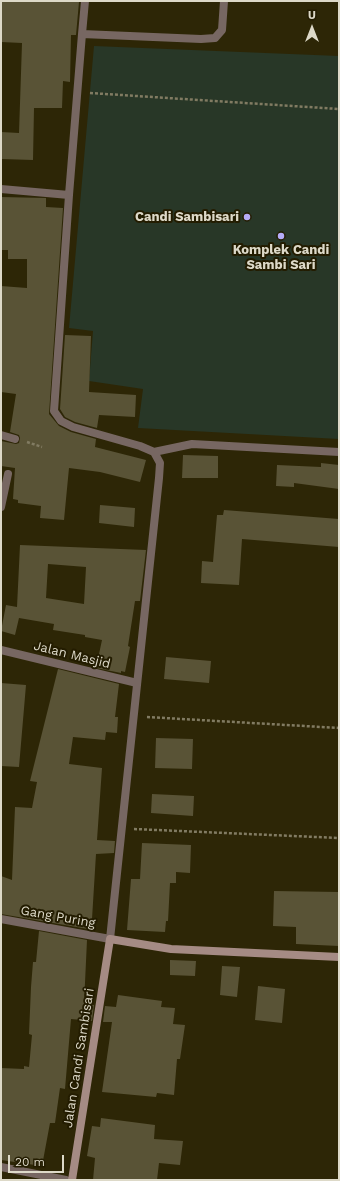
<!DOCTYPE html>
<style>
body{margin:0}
#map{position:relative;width:340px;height:1181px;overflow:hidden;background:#2d2606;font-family:"Work Sans",sans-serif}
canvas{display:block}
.frame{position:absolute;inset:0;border:2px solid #ddd9c8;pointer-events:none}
.north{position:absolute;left:292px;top:8px;width:40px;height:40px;-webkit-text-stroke:3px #231c00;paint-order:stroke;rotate:0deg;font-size:11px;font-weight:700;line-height:16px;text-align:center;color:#ddd9c8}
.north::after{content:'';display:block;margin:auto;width:14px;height:18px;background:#ddd9c8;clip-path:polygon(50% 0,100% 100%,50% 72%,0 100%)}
.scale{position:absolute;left:8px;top:1155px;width:56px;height:18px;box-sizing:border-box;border:2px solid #ddd9c8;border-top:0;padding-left:5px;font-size:12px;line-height:14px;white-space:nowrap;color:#ddd9c8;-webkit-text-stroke:3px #231c00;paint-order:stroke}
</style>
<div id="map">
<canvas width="340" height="1181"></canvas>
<div class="frame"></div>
<div class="north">U</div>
<div class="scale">20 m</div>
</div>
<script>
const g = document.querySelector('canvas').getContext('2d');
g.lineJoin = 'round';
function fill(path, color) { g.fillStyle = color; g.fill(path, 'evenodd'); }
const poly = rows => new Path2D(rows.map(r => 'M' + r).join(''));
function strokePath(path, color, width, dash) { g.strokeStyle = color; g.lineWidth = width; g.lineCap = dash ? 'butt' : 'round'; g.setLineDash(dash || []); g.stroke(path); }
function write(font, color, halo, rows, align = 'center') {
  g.font = font + ' "Work Sans",sans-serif'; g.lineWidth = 4; g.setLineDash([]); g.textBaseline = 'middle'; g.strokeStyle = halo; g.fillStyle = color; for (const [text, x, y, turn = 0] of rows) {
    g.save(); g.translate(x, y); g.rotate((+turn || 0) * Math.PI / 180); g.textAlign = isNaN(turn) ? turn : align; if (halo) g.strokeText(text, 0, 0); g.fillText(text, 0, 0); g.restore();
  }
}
const green = poly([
 [94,46,339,56,339,439,138,428,143,389,89,381,93,331,69,328]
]);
const building = poly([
 [1,1,79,2,76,35,71,35,70,82,63,81,62,108,34,108,33,160,1,159,1,132,19,133,22,43,1,42],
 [1,197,46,198,46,207,63,208,49,414,59,426,71,432,96,439,95,447,146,460,140,482,100,472,69,468,64,520,40,518,41,506,18,503,18,500,13,499,15,468,1,466,1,441,16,444,19,443,20,438,19,435,10,432,16,394,1,392,1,286,27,288,27,259,8,259,8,250,1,250],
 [65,335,91,336,89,392,136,395,135,417,99,415,97,428,75,422,65,417,60,409],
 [183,455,218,456,218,478,182,478],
 [321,463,339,465,339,489,294,483,294,487,276,486,277,465,321,467],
 [100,505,135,508,134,527,99,523],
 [224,510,339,519,339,547,242,539,239,585,201,583,202,561,213,562,217,515,223,515],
 [20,545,146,550,140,601,135,601,128,646,130,647,125,672,121,671,121,673,96,668,102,640,85,637,85,635,53,630,54,624,19,618,15,635,1,631,6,605,17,607],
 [48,564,86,567,84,604,46,598],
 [166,657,211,661,209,683,164,679],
 [58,669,119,684,115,717,118,717,117,733,106,732,105,740,73,737,69,764,102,768,97,840,115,841,114,853,96,854,92,919,89,919,88,929,1,914,1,876,12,880,15,807,32,808,37,782,30,781],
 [1,683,26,685,19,767,1,766],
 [156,738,193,739,192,769,155,768],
 [152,794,194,796,193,816,151,813],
 [142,843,191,845,190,873,176,872,176,883,170,883,168,921,166,921,165,932,127,930,131,879,140,879],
 [274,891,339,892,339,946,296,944,296,927,273,926],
 [39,931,87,940,84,1004,94,1005,92,1021,71,1019,65,1089,60,1088,55,1123,50,1123,42,1166,1,1160,1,1068,24,1069,24,1066,29,1067,32,1035,29,1034,31,987,33,962,36,962],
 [170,960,196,961,195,976,170,975],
 [222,966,240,967,237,997,220,995],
 [258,986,285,989,282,1023,255,1020],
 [118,995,162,1001,161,1007,175,1008,173,1024,185,1025,180,1059,177,1059,174,1095,157,1093,156,1097,102,1092,112,1022,103,1022,105,1006,116,1007],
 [101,1118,155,1125,154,1139,183,1141,180,1165,159,1163,157,1180,93,1180,95,1158,87,1156,92,1126,100,1127]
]);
const path = poly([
 [90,93,339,109],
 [27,442,42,447],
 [147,717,339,728],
 [134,829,339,838]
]);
const street = poly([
 [82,34,85,1],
 [1,189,69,195],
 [1,435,15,439],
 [154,452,192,444,339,452],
 [1,507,8,474],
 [1,650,137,683],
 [1,919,110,939,159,478,160,463,154,452,140,446,73,427,61,421,54,411,69,195,82,34,201,39,215,38,222,30,224,1],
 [1,1167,66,1180]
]);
const secondary = poly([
 [72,1180,110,939,171,949,339,957]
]);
const markers = [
 [247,217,4,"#b5acf8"],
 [281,236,4,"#b5acf8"]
];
const poiNames = [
 ["Candi Sambisari",239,217],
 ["Komplek Candi",281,250,"center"],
 ["Sambi Sari",281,265,"center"]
];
const streetNames = [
 ["Jalan Masjid",72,655,14],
 ["Gang Puring",58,917,10],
 ["Jalan Candi Sambisari",79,1058,-81]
];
fill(green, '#283727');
fill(building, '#595336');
strokePath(path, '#817b62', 2.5, [3, 2]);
strokePath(street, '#776762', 8);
strokePath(secondary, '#a58b84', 8);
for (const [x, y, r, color] of markers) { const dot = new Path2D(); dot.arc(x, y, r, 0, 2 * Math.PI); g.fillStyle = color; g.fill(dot); strokePath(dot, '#231c00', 1.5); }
write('bold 13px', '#ddd9c8', '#231c00', poiNames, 'right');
write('13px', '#ddd9c8', '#231c00', streetNames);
</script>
